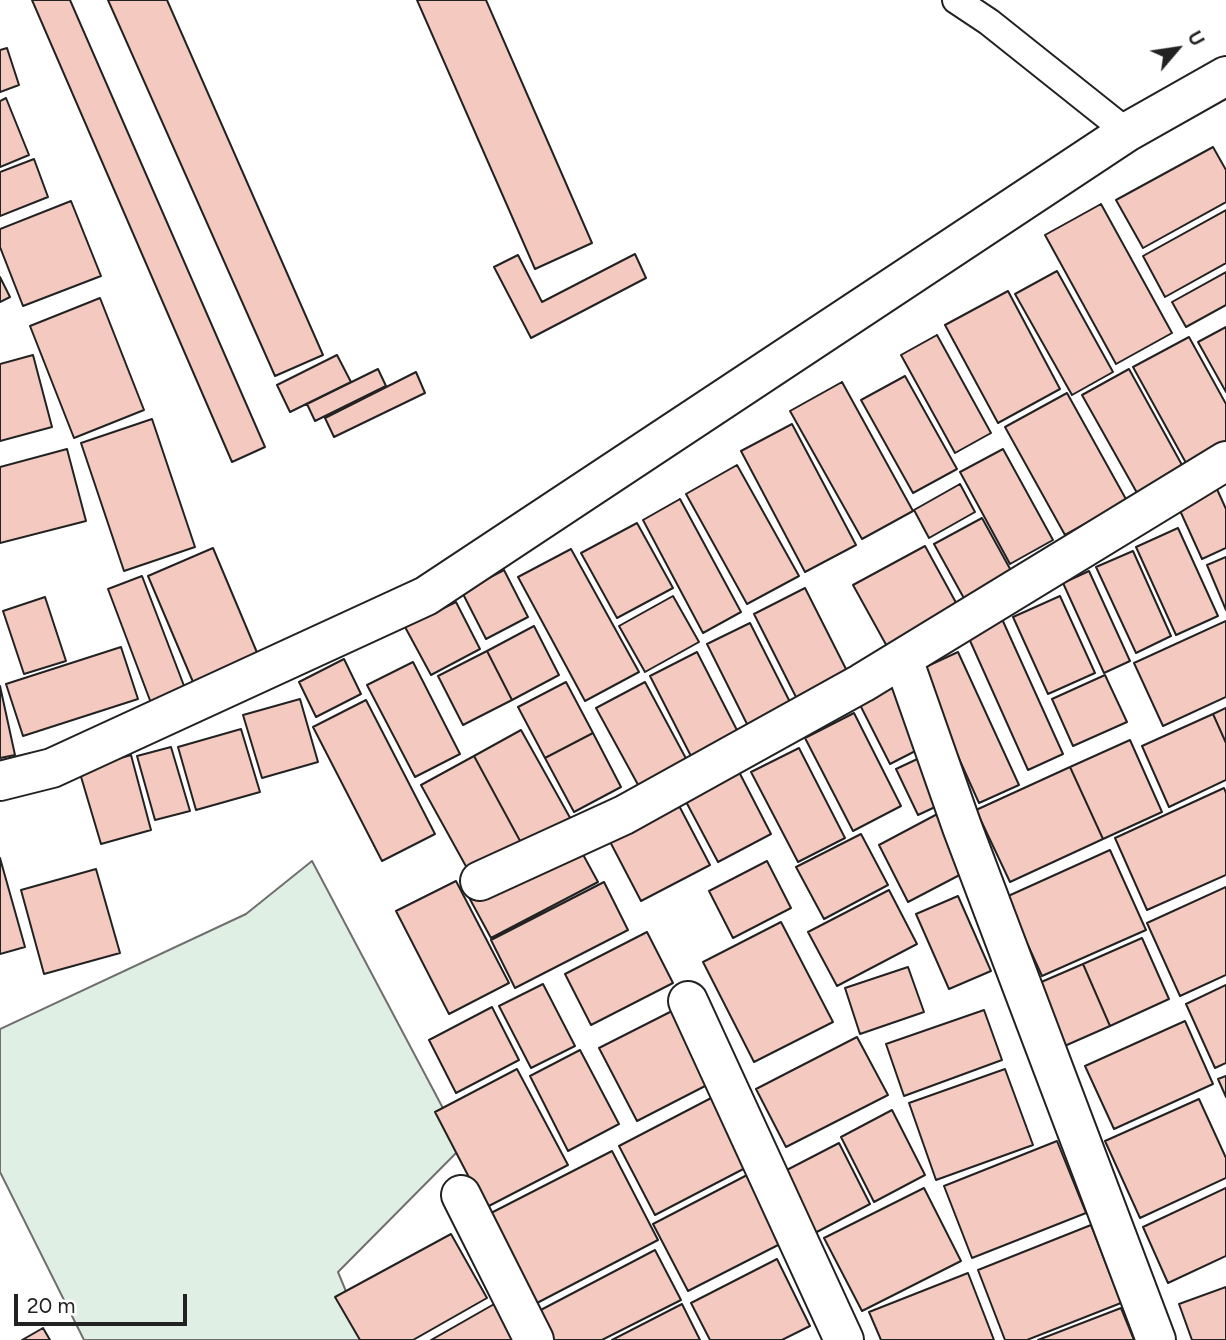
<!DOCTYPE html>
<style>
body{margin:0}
#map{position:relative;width:1226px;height:1340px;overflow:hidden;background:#fff;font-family:Figtree,sans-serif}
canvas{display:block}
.north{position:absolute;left:1142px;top:14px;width:70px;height:70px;-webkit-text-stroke:5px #fff;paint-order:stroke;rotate:61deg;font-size:19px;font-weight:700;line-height:28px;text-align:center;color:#222}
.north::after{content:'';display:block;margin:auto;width:24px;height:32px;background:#222;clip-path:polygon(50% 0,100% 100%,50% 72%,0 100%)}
.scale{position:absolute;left:14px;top:1294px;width:173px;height:32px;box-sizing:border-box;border:4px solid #222;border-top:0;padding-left:9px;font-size:21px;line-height:24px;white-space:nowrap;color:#222;-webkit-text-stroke:5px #fff;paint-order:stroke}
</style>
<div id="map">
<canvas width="1226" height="1340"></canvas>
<div class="north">U</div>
<div class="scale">20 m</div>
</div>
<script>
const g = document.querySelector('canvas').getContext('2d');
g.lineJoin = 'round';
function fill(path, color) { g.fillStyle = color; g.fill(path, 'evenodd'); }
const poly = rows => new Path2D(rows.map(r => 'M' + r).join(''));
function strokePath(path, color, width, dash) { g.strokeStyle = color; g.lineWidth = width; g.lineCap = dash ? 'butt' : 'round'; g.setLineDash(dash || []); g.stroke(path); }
const green = poly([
 [312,861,463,1146,338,1272,366,1340,84,1340,0,1172,0,1029,246,914,312,861]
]);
const building = poly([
 [32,0,70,0,265,447,232,462,32,0],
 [108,0,167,0,323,355,275,376,108,0],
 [417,0,486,0,592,243,535,269,417,0],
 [7,48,19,85,0,92,0,50,7,48],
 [6,98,29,155,0,167,0,101,6,98],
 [1213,147,1226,170,1226,202,1143,248,1116,200,1213,147],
 [34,159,48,197,0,216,0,172,34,159],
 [71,201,101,276,23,306,0,247,0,229,71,201],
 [1101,204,1172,333,1116,364,1045,235,1101,204],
 [1226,210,1226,263,1165,297,1143,256,1226,210],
 [635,254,646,278,531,338,494,267,518,255,542,302,635,254],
 [1057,271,1113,372,1072,395,1015,294,1057,271],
 [1226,272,1226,305,1186,327,1172,302,1226,272],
 [0,277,10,297,0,302,0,277],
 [1008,291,1060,389,998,423,945,325,1008,291],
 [100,298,144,410,74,438,30,326,100,298],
 [1226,327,1226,392,1198,342,1226,327],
 [937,335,991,433,955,453,901,355,937,335],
 [1189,337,1226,404,1226,453,1191,472,1133,367,1189,337],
 [33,355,52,427,0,441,0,364,33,355],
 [337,355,351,382,290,412,277,385,337,355],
 [378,369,386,386,315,421,307,404,378,369],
 [1129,369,1187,474,1141,500,1082,395,1129,369],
 [416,372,425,393,334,437,325,418,416,372],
 [905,376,957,469,913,493,861,400,905,376],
 [842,382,913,511,862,539,790,411,842,382],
 [1067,393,1127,501,1065,535,1005,427,1067,393],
 [152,419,195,547,124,571,81,443,152,419],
 [792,424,856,545,805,572,741,451,792,424],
 [67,449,86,521,0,543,0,467,67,449],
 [1003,449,1053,540,1010,564,960,472,1003,449],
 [737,465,799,576,747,604,686,494,737,465],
 [960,484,975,512,929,538,914,510,960,484],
 [1216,487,1226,509,1226,548,1202,559,1177,504,1216,487],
 [680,499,741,612,703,633,643,520,680,499],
 [982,518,1014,576,966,602,934,544,982,518],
 [637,523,673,588,617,618,581,553,637,523],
 [1178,528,1218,616,1176,635,1136,547,1178,528],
 [925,546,960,610,889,650,853,585,925,546],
 [213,548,261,662,196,689,148,576,213,548],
 [571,549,639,672,585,701,518,577,571,549],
 [1133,551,1171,636,1136,653,1096,567,1133,551],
 [1226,557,1226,610,1207,565,1226,557],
 [504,570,528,617,486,639,462,592,504,570],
 [1089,571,1130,661,1104,673,1063,583,1089,571],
 [142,576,186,691,151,703,108,589,142,576],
 [805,588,849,675,798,701,754,614,805,588],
 [673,596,699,642,645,672,619,626,673,596],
 [1060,596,1095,673,1048,694,1013,617,1060,596],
 [45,597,66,661,24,674,3,611,45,597],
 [456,602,480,649,431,675,405,627,456,602],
 [1002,619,1063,754,1028,770,967,634,1002,619],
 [1226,621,1226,697,1163,726,1134,663,1226,621],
 [750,623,793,708,750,730,707,644,750,623],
 [534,626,559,675,512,700,487,651,534,626],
 [121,647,138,699,23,736,6,684,121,647],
 [487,651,512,700,463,725,438,676,487,651],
 [697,652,741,738,694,762,650,676,697,652],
 [958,652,1019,785,979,803,919,670,958,652],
 [344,659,361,694,316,717,299,682,344,659],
 [413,662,460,754,415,777,367,685,413,662],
 [1105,675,1127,722,1073,746,1052,699,1105,675],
 [897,680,929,744,890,764,857,699,897,680],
 [566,682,593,733,545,758,518,707,566,682],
 [645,682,690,766,642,792,596,708,645,682],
 [0,686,15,755,0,758,0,686],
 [300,699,318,762,262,778,243,715,300,699],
 [366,700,435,834,382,861,313,727,366,700],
 [1226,708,1226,743,1213,714,1226,708],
 [854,713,901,806,853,831,805,738,854,713],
 [1213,714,1226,743,1226,780,1169,807,1142,746,1213,714],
 [241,729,260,792,196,810,178,747,241,729],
 [521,730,573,823,525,850,474,756,521,730],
 [593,733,621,787,574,812,545,758,593,733],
 [1130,740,1162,812,1103,839,1070,767,1130,740],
 [171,747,190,811,155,820,137,756,171,747],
 [799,748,845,838,798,862,751,772,799,748],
 [928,754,950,800,918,815,896,769,928,754],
 [131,755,151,830,101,844,79,770,131,755],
 [474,756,525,850,473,879,421,785,474,756],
 [1070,767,1103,839,1010,882,976,810,1070,767],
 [737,768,771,834,718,862,683,796,737,768],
 [1224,788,1226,793,1226,875,1147,910,1115,838,1224,788],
 [675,798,710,865,641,901,606,834,675,798],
 [943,811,973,868,908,902,879,845,943,811],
 [861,834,888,885,824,919,796,867,861,834],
 [580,849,598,882,491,938,465,890,580,849],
 [1110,850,1146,930,1042,976,1006,897,1110,850],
 [0,858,25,947,0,954,0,858],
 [767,861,791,908,733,938,709,891,767,861],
 [96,869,120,953,44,974,21,890,96,869],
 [456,881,509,983,449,1014,396,911,456,881],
 [604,882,628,930,515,988,491,940,604,882],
 [1226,887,1226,975,1180,996,1147,923,1226,887],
 [889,890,917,944,837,986,808,932,889,890],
 [958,896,991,971,949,989,916,914,958,896],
 [781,922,833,1022,754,1062,703,962,781,922],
 [647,932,673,983,591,1025,565,974,647,932],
 [1142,938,1169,999,1110,1026,1083,964,1142,938],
 [1083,964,1110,1026,1060,1048,1032,986,1083,964],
 [908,967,924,1012,860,1034,845,988,908,967],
 [543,984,575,1046,531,1068,499,1006,543,984],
 [1226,985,1226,1063,1215,1068,1186,1004,1226,985],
 [492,1007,519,1060,456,1093,429,1040,492,1007],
 [984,1010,1002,1060,904,1096,886,1044,984,1010],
 [672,1011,709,1084,637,1121,599,1048,672,1011],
 [1185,1021,1213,1084,1114,1129,1085,1066,1185,1021],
 [857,1037,888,1095,786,1147,756,1089,857,1037],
 [580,1050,619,1124,568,1151,530,1076,580,1050],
 [517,1069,568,1165,485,1208,435,1112,517,1069],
 [1005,1069,1033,1145,936,1180,909,1103,1005,1069],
 [1226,1076,1226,1097,1218,1079,1226,1076],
 [715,1096,751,1165,655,1215,619,1146,715,1096],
 [1199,1099,1226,1158,1226,1178,1140,1218,1105,1141,1199,1099],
 [892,1110,925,1175,874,1202,841,1137,892,1110],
 [1057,1141,1086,1213,972,1258,944,1186,1057,1141],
 [839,1143,870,1204,813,1234,781,1173,839,1143],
 [612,1151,658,1240,537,1303,491,1213,612,1151],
 [749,1174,784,1242,688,1291,653,1224,749,1174],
 [924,1188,961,1261,862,1311,824,1238,924,1188],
 [1226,1188,1226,1256,1168,1283,1143,1227,1226,1188],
 [1091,1225,1121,1303,1027,1340,1005,1340,978,1270,1091,1225],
 [451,1234,487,1298,413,1340,360,1340,335,1297,451,1234],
 [655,1250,681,1300,602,1340,549,1340,535,1313,655,1250],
 [777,1259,810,1326,782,1340,710,1340,691,1303,777,1259],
 [968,1273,994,1340,881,1340,869,1312,968,1273],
 [1226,1287,1226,1340,1192,1340,1179,1304,1226,1287],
 [496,1303,516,1340,431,1340,496,1303],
 [682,1304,700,1340,612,1340,682,1304],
 [1121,1308,1134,1340,1038,1340,1121,1308],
 [43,1328,50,1340,22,1340,43,1328]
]);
const service = poly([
 [956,0,989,22,1127,132]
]);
const minor = poly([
 [903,659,962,827,1156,1340],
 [0,781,52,768,426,596,1127,132,1226,76],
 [480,881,624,815,862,683,1226,461],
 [688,1001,844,1340],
 [461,1195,534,1340]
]);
fill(green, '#e0efe3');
strokePath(green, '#6f6f6f', 2);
fill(building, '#f3c9c0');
strokePath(building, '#222', 2);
strokePath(service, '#222', 30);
strokePath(minor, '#222', 42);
strokePath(service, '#fff', 26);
strokePath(minor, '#fff', 38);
</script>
